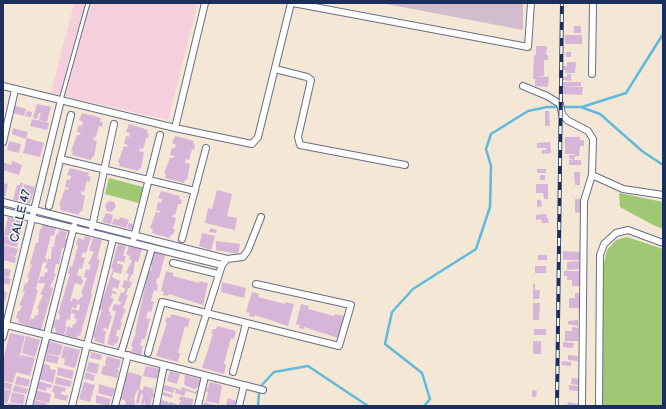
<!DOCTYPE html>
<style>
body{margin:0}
#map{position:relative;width:666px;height:409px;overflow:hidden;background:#f4e7d5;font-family:"Balsamiq Sans",sans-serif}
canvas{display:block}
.frame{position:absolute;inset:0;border:4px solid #1b2f5e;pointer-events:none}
</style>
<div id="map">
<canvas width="666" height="409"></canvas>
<div class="frame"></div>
</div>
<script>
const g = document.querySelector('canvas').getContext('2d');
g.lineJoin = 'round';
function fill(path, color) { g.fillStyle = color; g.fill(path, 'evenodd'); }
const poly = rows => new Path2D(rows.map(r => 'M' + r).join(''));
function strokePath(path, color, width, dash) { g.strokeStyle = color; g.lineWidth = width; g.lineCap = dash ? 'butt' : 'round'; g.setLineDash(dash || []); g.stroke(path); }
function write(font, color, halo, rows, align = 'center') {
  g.font = font + ' "Balsamiq Sans",sans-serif'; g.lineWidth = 3; g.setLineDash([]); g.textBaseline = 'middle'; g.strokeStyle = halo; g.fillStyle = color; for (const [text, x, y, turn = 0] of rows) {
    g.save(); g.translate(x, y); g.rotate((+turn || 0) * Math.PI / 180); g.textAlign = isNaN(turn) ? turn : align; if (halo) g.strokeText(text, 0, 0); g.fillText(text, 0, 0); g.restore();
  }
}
const built = poly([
 [74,3,198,3,168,120,51,93]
]);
const industrial = poly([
 [381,3,523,3,523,30]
]);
const green = poly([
 [109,178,143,187,139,203,105,194],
 [619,193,663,202,663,229,653,225,620,207],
 [627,237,663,249,663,406,600,406,604,263,607,250,616,240]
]);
const stream = poly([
 [582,107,626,93,663,34],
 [261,386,274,372,308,366,368,406],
 [258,406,259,393],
 [424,406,430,399,422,373,385,344,392,312,413,289,476,249,490,207,491,166,486,149,491,134,528,111,547,107,581,107,600,114,642,151,663,165]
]);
const building = poly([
 [574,26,581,26,581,33,574,33],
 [565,35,582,35,582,44,565,44],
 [536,46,547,46,546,55,536,55],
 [566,52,571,52,571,57,566,57],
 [534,55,548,55,548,60,544,60,544,76,535,76,549,77,548,87,535,86,535,79,533,79],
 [567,62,576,62,575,73,565,73,566,70,563,70,563,66,567,66],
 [567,74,571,74,571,81,563,80,563,77,567,77],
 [563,82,581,82,581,86,563,86],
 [562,86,583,87,582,95,562,94],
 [37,104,51,107,47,122,39,120,41,113,39,113,37,119,33,118],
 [15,106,26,109,24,116,13,113],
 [27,111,32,112,31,117,25,116],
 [545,111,549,111,550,126,545,126],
 [82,113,101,118,100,122,103,122,102,127,99,126,96,137,94,137,93,140,97,141,94,157,92,157,91,160,72,155,73,151,71,151,77,135,80,135,81,133,77,132,79,125,82,126,83,122,79,120],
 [32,119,49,123,47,130,30,126],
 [129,124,148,130,147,133,149,134,148,138,146,138,143,149,140,148,139,151,144,152,141,169,139,168,138,171,119,166,120,163,118,162,124,146,127,147,128,145,124,144,126,136,129,137,130,133,126,132],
 [13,128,28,132,26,139,12,134],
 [175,136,194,141,193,144,195,145,194,150,192,149,189,160,186,159,185,163,190,164,187,180,185,179,184,183,165,178,166,174,164,173,170,158,173,158,174,156,170,155,172,148,175,148,176,145,172,143],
 [565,137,580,137,580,140,584,140,584,146,580,146,579,156,575,156,574,160,569,159,569,155,574,155,574,154,565,154],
 [27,138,44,143,40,157,23,153],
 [9,141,21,144,19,153,7,150],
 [550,142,551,153,542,154,542,150,546,150,546,148,537,148,537,143],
 [569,160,581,160,581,165,569,165],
 [12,161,22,165,19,175,3,170,3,162,11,165],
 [70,168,89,173,88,176,91,177,89,182,87,181,84,192,81,191,81,194,85,196,82,212,80,211,79,215,60,210,61,206,59,205,65,189,68,190,69,188,65,187,67,179,70,180,71,176,67,175],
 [537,169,546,169,546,173,537,173],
 [574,172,580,172,580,185,575,185],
 [540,175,545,175,545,180,540,180],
 [3,183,8,184,5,197,3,197],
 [20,183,23,183,18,201,13,200,17,185,20,185],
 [24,184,35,187,30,204,20,201],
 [536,184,548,184,548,199,544,199,543,193,536,193],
 [217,190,232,194,227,216,237,218,235,230,205,223,208,208,212,209],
 [161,191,180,196,179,199,182,200,181,204,178,204,175,215,173,214,172,217,176,218,173,229,175,229,173,235,171,234,170,238,152,233,153,229,150,228,156,212,159,213,160,211,156,210,158,202,161,203,162,199,158,198],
 [575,199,581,199,581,212,575,213],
 [537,200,541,200,542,206,537,207],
 [109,201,114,202,116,207,111,212,107,211,105,205],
 [106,213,113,215,111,224,102,222],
 [546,214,549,223,542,223,541,219,536,220,536,215],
 [8,217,15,219,13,229,21,231,19,239,4,235],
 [120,217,129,220,126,228,112,224,114,218,119,220],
 [16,220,23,221,21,231,14,229],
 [129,223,135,225,133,230,127,228],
 [43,224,56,228,54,236,51,235,45,258,47,259,46,263,43,262,36,289,38,290,28,326,18,322,19,319,16,318,18,311,20,311,22,306,19,305,25,292,23,291,25,283,27,284,29,278,27,277,32,265,30,264,36,243,38,243,40,229,41,229],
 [210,228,217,230,216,233,209,232],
 [59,230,67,232,65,239,67,239,64,248,62,248,59,264,56,264,54,273,56,274,50,287,53,288,41,330,28,326,31,318,34,319,35,315,37,316,39,310,37,308,43,295,40,294,46,283,38,283,41,276,44,277,45,272,47,273,48,269,45,268,48,259,51,259,52,247,54,247,56,234,58,235],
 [202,233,215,236,211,250,199,246],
 [3,236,19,240,17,247,3,244],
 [85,236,91,238,86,253,83,252,81,257,85,258,82,269,79,268,77,275,82,277,81,279,83,280,82,285,75,283,70,301,72,301,73,298,79,300,80,297,82,298,83,294,81,293,87,278,84,277,86,269,89,270,91,265,88,264,94,252,89,250,93,238,102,240,97,259,100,260,91,293,92,294,80,336,78,335,77,338,65,335,68,326,72,328,73,324,75,324,77,319,74,318,75,314,71,313,73,309,79,311,80,305,77,304,76,309,72,307,70,320,67,319,65,326,67,326,64,335,55,333,56,328,53,327,56,319,59,320,60,315,58,314,70,274,68,273,70,266,72,267,78,246,76,245,78,238,84,240],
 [216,241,240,244,238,254,216,250],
 [118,244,126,246,123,256,126,256,124,262,118,261,117,263,123,265,121,274,114,272,112,277,120,281,118,289,113,287,112,291,117,292,116,294,112,293,111,298,114,299,108,311,111,312,110,315,112,316,108,329,104,328,103,330,106,331,104,344,94,341,95,337,93,337,102,310,99,310,113,269,111,268],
 [4,245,18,249,16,256,10,255,16,257,15,263,3,260],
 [129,246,142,249,138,262,135,261,133,275,131,275,129,281,132,282,130,288,128,288,126,295,128,295,123,308,126,309,120,322,122,322,120,330,117,330,116,336,119,337,117,344,115,343,114,346,107,344,116,311,112,310,114,304,120,305,121,302,118,301,121,292,124,293,125,288,122,287,124,280,127,281,129,274,126,273,132,260,129,259,130,256,126,254],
 [563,251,580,252,580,260,563,260],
 [154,252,165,255,159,278,157,278,156,284,158,284,157,291,154,290,151,301,154,302,151,312,148,311,146,318,150,319,145,339,142,339,140,345,143,346,141,355,131,352,133,347,131,346,136,333,135,333,138,319,149,270,151,271,152,265,150,265],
 [538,255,547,255,547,260,538,260],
 [579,261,580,269,567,270,567,262],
 [535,266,546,266,546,273,535,273],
 [3,268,11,270,9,277,3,276],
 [166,271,173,273,173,276,199,283,199,281,208,283,203,305,169,294,168,296,163,295,164,292,161,291],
 [564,271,580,271,580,286,572,286,572,280,567,280,567,276,564,276],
 [3,276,11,279,9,285,3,283],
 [222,282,246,288,244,298,221,292],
 [533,284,535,284,535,290,540,290,539,299,533,299],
 [3,291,7,292,5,301,3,300],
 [252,292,259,294,258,297,285,304,285,302,294,304,288,326,255,315,254,317,249,316,250,313,246,312],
 [575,293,580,293,580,308,569,308,569,298,575,298],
 [533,303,540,303,539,320,533,320],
 [301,304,309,306,308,309,334,316,335,314,344,316,338,338,304,327,304,329,299,328,300,325,296,324],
 [171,314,190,319,188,327,185,326,178,353,180,353,178,362,156,356,167,323,165,322,167,317,170,318],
 [578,320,578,326,568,324,568,321],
 [217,326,236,331,234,339,231,338,224,364,226,365,224,374,202,368,213,334,211,334,213,329,216,329],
 [572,327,579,328,578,341,565,341,565,331,572,331],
 [534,329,546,329,546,335,534,335],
 [10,333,25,336,19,359,21,355,35,358,30,376,16,372,13,383,3,381,3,361],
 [26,336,40,340,35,357,22,353],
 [48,341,63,345,60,356,45,353],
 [533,341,541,341,541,354,533,354],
 [563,342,574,343,573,348,563,347],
 [64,346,80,350,75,368,64,365,65,359,61,358],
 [91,352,102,355,101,360,90,358],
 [47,354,59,357,57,364,45,361],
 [568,355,578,356,578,361,568,360],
 [107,356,121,360,119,368,116,369,119,370,117,378,101,374,103,366,105,366,106,364,105,363],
 [562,361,571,362,571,366,561,365],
 [89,362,99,364,97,374,86,371],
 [42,363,50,366,50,369,56,370,53,383,38,379],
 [146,366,161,369,158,379,143,376],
 [58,367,74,371,72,379,57,375],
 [170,371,180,374,177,384,167,381],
 [86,372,92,374,91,377,93,374,95,375,93,382,91,380,84,379],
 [129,372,142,376,139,390,137,390,134,398,135,406,125,405,126,401,120,398,126,376],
 [185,375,201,379,198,387,194,389,184,385],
 [17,376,30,380,28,387,15,384],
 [56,377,72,381,70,387,55,384],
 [572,378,579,379,579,385,571,384],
 [38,381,52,385,51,388,47,387,46,391,36,388],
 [3,382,12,384,11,390,3,388],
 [84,382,95,385,90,402,79,399],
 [210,382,222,385,219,404,206,401,208,392,206,391],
 [99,384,115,389,112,397,98,393],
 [15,385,28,389,26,394,12,391],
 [54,385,66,388,65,392,62,391,61,394,68,396,66,401,54,398,55,393,52,392],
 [165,385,181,390,182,387,195,392,198,390,197,394,186,391,184,396,175,393,176,390,174,390,173,393,163,390],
 [569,385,579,386,578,391,569,390],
 [144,386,154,389,153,393,155,394,154,398,152,397,150,406,145,405,145,401,143,405,141,404,143,395,141,394,139,404,136,403,139,389,143,390],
 [3,389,11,391,7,404,3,402],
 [36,390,51,394,49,403,34,399],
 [532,390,537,391,536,397,532,397],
 [12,392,25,395,23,405,10,402],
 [163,392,173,395,172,398,162,395],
 [96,395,111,399,109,406,96,403],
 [180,396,193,399,193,403,191,406,178,406,181,400,179,400],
 [228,398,236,401,235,406,226,405],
 [34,400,47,403,46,406,33,406],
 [162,400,168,402,168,404,170,402,177,404,177,406,160,406],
 [205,402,210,404,222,406,203,406],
 [568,402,579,404,579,406,567,406],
 [9,403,20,405,20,406,3,406,3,404,8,405]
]);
const service = poly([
 [61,100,88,3]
]);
const minor = poly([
 [293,3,528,47,531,3],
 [275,69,307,77,311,80,298,137,300,145,405,165],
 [592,74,593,3],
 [3,86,175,128,252,144,258,137,291,3],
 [523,86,547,96,560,104,562,114,567,120,588,131,593,139,592,175,584,201,582,406],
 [175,128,205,3],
 [3,142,15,90],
 [60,159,195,191],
 [592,175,623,189,663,195],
 [3,202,227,259],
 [49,206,71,115],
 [3,211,222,265],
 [92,227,114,124],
 [134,238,160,135],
 [182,239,206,148],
 [173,263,218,274],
 [3,324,263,390],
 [3,337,61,100],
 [121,353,152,248],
 [148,353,162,302,339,346,351,305,256,284],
 [192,359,222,265,227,259,243,257,248,250,261,217],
 [233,372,246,324],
 [29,406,74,226],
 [72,406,113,239],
 [115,406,128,355],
 [156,406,164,365],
 [198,406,205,376],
 [239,406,244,385],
 [599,406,600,255,604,244,616,233,628,230,663,243]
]);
const rail = poly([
 [557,406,562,3]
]);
const streetNames = [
 ["CALLE 47",21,216,-76]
];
fill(built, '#f5cfdb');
fill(industrial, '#d1bdcc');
fill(green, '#9fc874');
strokePath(stream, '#5fbadc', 2.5);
fill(building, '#d7b5d8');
strokePath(service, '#676f88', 5);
strokePath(minor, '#676f88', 8);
strokePath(service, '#fff', 3);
strokePath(minor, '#fff', 6);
strokePath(rail, '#1b2f5e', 4);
strokePath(rail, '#f6f6f2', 2.5, [8]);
write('12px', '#1b2f5e', '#f6f6f2', streetNames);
</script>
